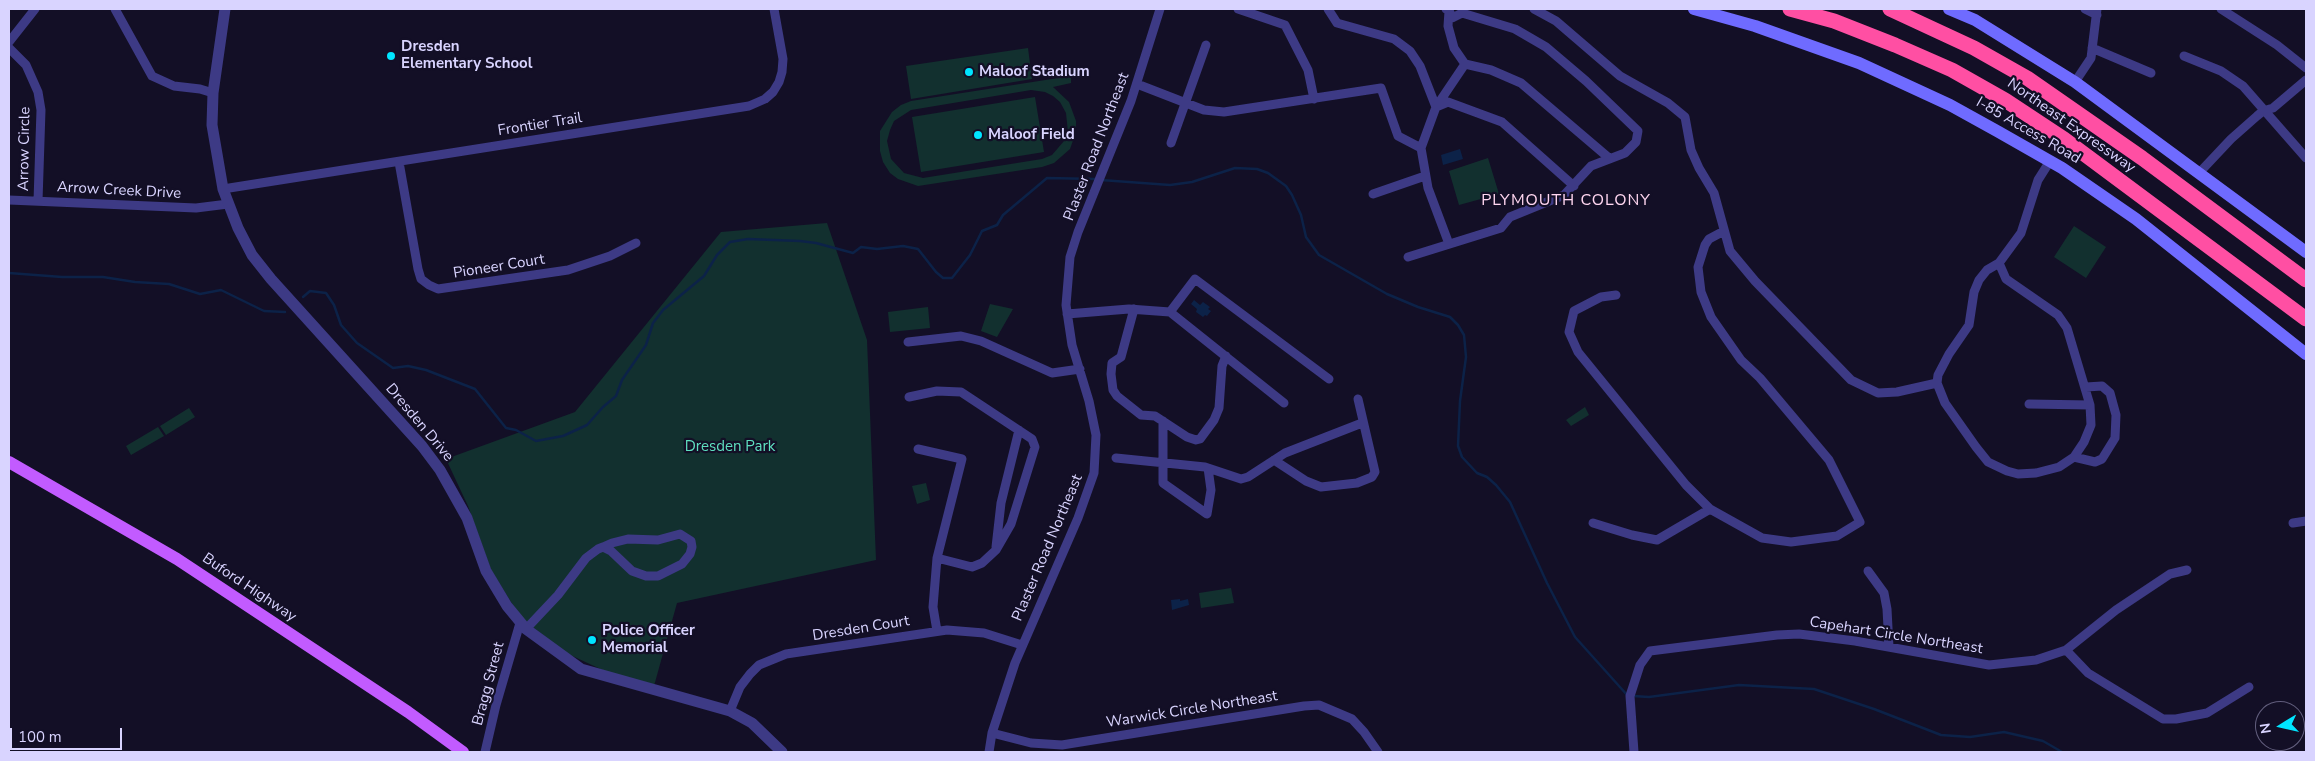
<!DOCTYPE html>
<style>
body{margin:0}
#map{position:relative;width:2315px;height:761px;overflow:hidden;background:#130f26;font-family:"Nunito Sans",sans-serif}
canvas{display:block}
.frame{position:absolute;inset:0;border:10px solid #d9d4ff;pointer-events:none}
.north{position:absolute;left:2255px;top:701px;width:50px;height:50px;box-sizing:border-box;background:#130f26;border:1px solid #625e7d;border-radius:50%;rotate:261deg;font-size:14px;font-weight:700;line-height:20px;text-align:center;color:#d9d4ff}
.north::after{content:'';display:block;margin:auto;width:18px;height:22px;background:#00e5ff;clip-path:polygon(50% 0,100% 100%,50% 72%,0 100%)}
.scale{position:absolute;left:10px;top:728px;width:112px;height:22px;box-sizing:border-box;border:2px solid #d9d4ff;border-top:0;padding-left:6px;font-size:15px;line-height:18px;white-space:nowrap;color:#d9d4ff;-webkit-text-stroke:4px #130f26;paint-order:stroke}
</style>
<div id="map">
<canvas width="2315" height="761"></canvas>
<div class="frame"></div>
<div class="north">N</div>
<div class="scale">100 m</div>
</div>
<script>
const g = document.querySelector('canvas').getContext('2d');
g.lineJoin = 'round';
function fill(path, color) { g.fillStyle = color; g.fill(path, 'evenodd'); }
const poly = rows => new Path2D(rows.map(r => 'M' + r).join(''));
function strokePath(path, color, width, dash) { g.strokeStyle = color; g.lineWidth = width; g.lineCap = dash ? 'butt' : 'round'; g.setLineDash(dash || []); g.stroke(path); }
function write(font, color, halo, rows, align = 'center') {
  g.font = font + ' "Nunito Sans",sans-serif'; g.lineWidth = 4.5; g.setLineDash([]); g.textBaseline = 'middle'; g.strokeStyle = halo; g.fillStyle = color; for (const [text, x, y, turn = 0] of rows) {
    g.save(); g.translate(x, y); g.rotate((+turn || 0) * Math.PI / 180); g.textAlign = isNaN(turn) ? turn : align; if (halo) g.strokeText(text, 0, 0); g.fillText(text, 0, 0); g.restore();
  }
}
const green = poly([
 [1028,48,1032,79,911,99,906,66],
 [1071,76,1071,83,1053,87,1069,102,1076,121,1076,132,1070,149,1054,163,1042,167,918,186,898,179,890,173,883,162,880,151,880,131,892,112,901,105,911,101],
 [1031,90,1045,92,1053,96,1060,102,1066,113,1068,132,1064,141,1052,155,1042,159,923,178,904,173,891,159,887,141,890,130,894,121,911,110],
 [1035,97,1044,152,921,172,912,117],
 [1488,158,1499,194,1459,205,1449,171],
 [827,223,867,340,876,560,677,603,654,686,607,672,566,653,521,618,491,570,468,506,446,459,575,412,721,232],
 [2074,226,2106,247,2086,278,2054,257],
 [990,304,1013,309,997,337,981,331],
 [928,307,930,328,890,332,888,312],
 [1585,407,1589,415,1571,426,1566,420],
 [189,408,195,417,166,435,160,426],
 [158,427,164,436,131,455,126,446],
 [926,483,930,500,917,504,912,486],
 [1231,588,1234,603,1201,608,1199,593]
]);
const water = poly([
 [1460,149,1463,159,1443,165,1441,155],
 [1194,300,1200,305,1203,302,1210,307,1208,309,1211,311,1207,316,1205,315,1203,317,1196,312,1197,309,1191,304],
 [1180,599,1180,601,1188,599,1189,605,1172,610,1171,600]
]);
const stream = poly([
 [1101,180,1170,185,1192,182,1235,168,1257,169,1268,173,1286,186,1292,195,1301,215,1306,237,1319,255,1387,294,1418,307,1450,317,1458,325,1464,335,1466,357,1460,401,1458,446,1462,457,1477,473,1487,477,1496,485,1510,502,1547,583,1575,637,1628,696],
 [9,273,62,277,103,277,135,282,169,284,200,294,221,290,264,311,285,312],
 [303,297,310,291,326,293,334,305,341,325,357,343,393,368,408,366,426,370,475,389,506,428,516,430,536,441,563,436,587,425,603,407,616,396,622,380,646,345,653,323,663,310,704,276,717,255,730,242,748,239,800,241,816,243,853,253,861,247,877,249,903,246,918,249,936,272,943,278,952,278,970,255,982,231,997,225,1003,215,1047,178,1096,179],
 [1633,696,1649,697,1739,685,1814,689,1874,709,1941,735,1970,737,2004,732,2043,741,2062,752]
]);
const minor = poly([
 [115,9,152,76,174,86,200,89,213,93],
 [1238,9,1285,25,1308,70,1314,99],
 [1328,9,1337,23,1394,39,1410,51,1420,66,1436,107,1421,148],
 [1534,9,1556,21,1620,76,1668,103,1685,117,1691,150,1699,168,1714,193,1730,251,1755,281,1851,380,1878,393,1897,392,1937,383],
 [2085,9,2097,15],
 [2221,9,2277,45,2306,68],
 [1449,11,1448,26,1454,48,1465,64,1491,70,1521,83,1609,158],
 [9,42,35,9],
 [9,48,26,65,38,92,41,110,38,201],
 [2092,48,2151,73],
 [2184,56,2221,71,2243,86,2306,158],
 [1465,64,1436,107,1448,102,1502,122,1574,186],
 [2075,82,2091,58,2097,9],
 [1137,84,1204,110,1224,112,1381,88,1398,136,1421,148,1428,188,1449,244],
 [1171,143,1206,45],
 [399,162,418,269,421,279,429,285,438,289,568,270,610,256,636,243],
 [2199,173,2231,139,2257,116,2263,111,2273,108,2306,80],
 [223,189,749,106,765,99,773,92,779,82,782,72,783,59,774,9],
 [1373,194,1425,176],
 [9,200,196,208,228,204],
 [1408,257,1501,228,1510,217,1564,195,1591,166,1625,153,1636,142,1638,131,1586,81,1546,47,1515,29,1462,13,1452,18,1449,10,1446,9],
 [1616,295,1601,297,1574,311,1569,332,1578,352,1686,485,1710,509,1762,538,1791,542,1837,536,1860,522,1829,460,1760,378,1741,360,1711,317,1701,292,1698,267,1705,245,1709,239,1724,231],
 [1134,309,1121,357,1112,363,1111,374,1113,390,1117,396,1141,415,1155,416,1187,437,1196,440,1200,439,1214,420,1219,408,1222,366,1226,356],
 [1170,312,1195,279,1329,379],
 [1067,314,1129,309,1170,312,1284,403],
 [908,342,961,336,981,341,1052,373,1080,369],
 [1937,383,1945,403,1976,447,1988,462,2007,471,2018,474,2036,473,2059,467,2074,457,2084,442,2091,425,2090,405,2067,328,2058,315,2006,279,1999,263],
 [1937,383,1938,375,1949,354,1969,325,1974,292,1979,280,1987,270,1999,263,2021,233,2038,180,2050,161],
 [909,397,937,391,961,392,1032,439,1035,447,1011,524,996,550,982,563,972,567,937,558],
 [2029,404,2090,405],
 [1163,421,1163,483,1207,514,1211,490,1208,468],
 [918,449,962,459,937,558,933,607,937,631],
 [2074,457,2095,462,2102,459,2115,438,2116,415,2110,393,2102,386,2086,387],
 [1116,458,1205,467,1241,479,1248,477,1285,453,1362,423],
 [1274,460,1306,481,1321,487,1357,483,1372,477,1375,472,1358,399],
 [1593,523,1632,535,1657,540,1710,509],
 [2293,523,2306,521],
 [996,547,1001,503,1019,430],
 [1868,571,1884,593,1887,609,1889,647],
 [526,629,558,595,586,558,598,549,603,547,612,543,628,539,658,540,680,534,691,541,692,547,690,554,682,564,658,576,646,576,632,571,611,551,603,547],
 [2066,650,2088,673,2163,719,2176,719,2207,713,2249,687],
 [730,711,740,687,750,674,759,665,786,654,947,630,984,633,1022,645],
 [992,733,1031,743,1062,745,1304,706,1319,705,1352,719,1364,732,1378,752],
 [485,752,496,705,520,623],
 [989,752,992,733,1015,663,1078,518,1094,473,1096,435,1089,401,1072,345,1066,305,1070,257,1078,232,1131,101,1160,9],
 [1634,752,1630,696,1640,665,1650,651,1777,635,1799,634,1855,641,1989,665,2036,660,2066,650,2116,610,2170,574,2187,570]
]);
const tertiary = poly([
 [225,9,213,93,212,125,223,189,238,228,252,255,271,279,422,446,440,470,467,518,486,571,507,606,526,629,581,669,730,711,752,723,782,752]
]);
const secondary = poly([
 [1694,9,1755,26,1859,63,1950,105,1997,131,2062,168,2136,219,2306,354],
 [1949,9,1975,20,2075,82,2306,252]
]);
const primary = poly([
 [9,462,177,559,408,712,463,752]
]);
const motorway = poly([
 [1790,9,1834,21,1895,45,1952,70,2005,100,2064,139,2306,319],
 [1890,9,1974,48,2027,78,2142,158,2306,280]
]);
const markers = [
 [391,56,5,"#00e5ff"],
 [969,72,5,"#00e5ff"],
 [978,135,5,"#00e5ff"],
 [592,640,5,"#00e5ff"]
];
const poiNames = [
 ["Dresden",401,47],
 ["Elementary School",401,64],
 ["Maloof Stadium",979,72],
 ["Maloof Field",988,135],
 ["Police Officer",602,631],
 ["Memorial",602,648]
];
const streetNames = [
 ["Frontier Trail",540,125,-9],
 ["Northeast Expressway",2071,126,35],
 ["I-85 Access Road",2028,131,30],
 ["Plaster Road Northeast",1097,147,-69],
 ["Arrow Circle",25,149,-89],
 ["Arrow Creek Drive",119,191,3],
 ["Pioneer Court",499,267,-9],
 ["Dresden Drive",419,423,50],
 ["Plaster Road Northeast",1048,548,-67],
 ["Buford Highway",249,588,34],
 ["Dresden Court",861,629,-9],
 ["Capehart Circle Northeast",1896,636,9],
 ["Bragg Street",489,684,-75],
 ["Warwick Circle Northeast",1192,710,-9]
];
const parkNames = [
 ["Dresden Park",730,447]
];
const neighbourhoodNames = [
 ["PLYMOUTH COLONY",1566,201]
];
fill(green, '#12302f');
fill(water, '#0c2248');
strokePath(stream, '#0c2248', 2.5);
strokePath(minor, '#3d3a85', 9);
strokePath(tertiary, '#3d3a85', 11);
strokePath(secondary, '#6f6bff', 12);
strokePath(primary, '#c25bff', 12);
strokePath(motorway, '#ff4fa3', 15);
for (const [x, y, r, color] of markers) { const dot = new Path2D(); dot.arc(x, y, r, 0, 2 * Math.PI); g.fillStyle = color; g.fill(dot); strokePath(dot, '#130f26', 2); }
write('bold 15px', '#d9d4ff', '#130f26', poiNames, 'left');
write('15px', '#d9d4ff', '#130f26', streetNames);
write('15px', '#5fe0c0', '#130f26', parkNames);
g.letterSpacing = '1px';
write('16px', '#ffd6f0', '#130f26', neighbourhoodNames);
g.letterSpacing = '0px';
</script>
